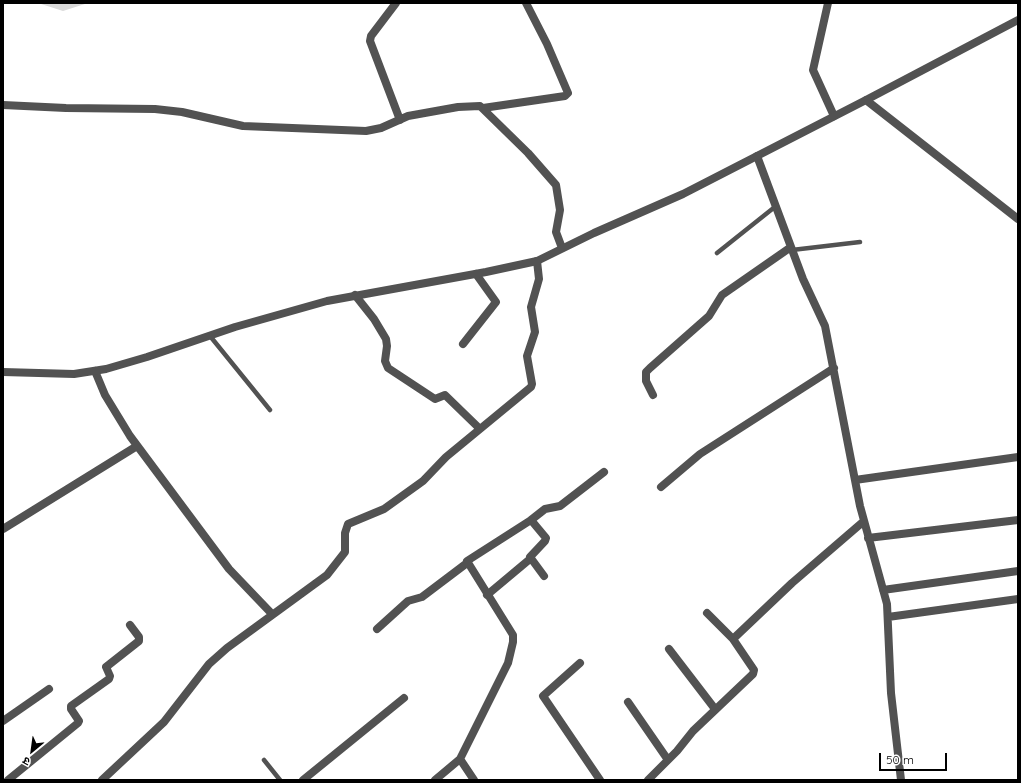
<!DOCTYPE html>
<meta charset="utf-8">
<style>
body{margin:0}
#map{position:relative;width:1021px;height:783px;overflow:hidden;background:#fff;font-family:Quicksand,"Noto Sans Devanagari",sans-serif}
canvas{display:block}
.frame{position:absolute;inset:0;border:4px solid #000;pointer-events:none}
.north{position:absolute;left:12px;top:731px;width:40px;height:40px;-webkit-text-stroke:3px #fff;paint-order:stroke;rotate:209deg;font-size:11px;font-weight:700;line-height:16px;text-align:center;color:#000}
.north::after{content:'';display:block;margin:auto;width:14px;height:18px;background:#000;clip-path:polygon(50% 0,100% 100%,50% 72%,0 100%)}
.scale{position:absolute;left:879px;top:753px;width:68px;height:18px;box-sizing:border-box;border:2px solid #000;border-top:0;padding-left:5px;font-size:12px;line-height:14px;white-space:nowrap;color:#000;-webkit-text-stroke:3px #fff;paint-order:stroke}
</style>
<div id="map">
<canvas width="1021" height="783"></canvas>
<div class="frame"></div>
<div class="north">उ</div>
<div class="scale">50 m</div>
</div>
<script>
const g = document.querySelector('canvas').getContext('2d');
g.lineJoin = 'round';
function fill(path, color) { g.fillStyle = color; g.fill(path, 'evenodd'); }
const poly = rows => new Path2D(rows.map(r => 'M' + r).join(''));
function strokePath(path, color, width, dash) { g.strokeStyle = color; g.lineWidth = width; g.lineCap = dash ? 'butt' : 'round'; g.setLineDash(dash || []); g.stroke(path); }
const green = poly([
 [38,3,88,3,63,11]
]);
const service = poly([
 [792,250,860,242],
 [717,253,776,206],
 [210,336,270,410],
 [264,760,280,780]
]);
const minor = poly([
 [396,3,371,36,370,41,400,120],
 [828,3,813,70,834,116],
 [866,100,1018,20],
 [3,105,66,108,155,109,182,112,243,126,366,131,381,128,408,116,458,107,480,106,528,153,556,185,560,210,556,232,562,248],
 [483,108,565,96,568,93,547,44,526,3],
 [757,156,803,279,825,326,860,506,887,604,891,693,901,780],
 [355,295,374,319,386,339,387,346,385,361,388,368,435,399,445,395,480,429],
 [463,344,496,302,476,274],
 [95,371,105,395,130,436,229,569,272,614],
 [653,395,646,381,646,372,650,368,709,316,722,295,791,247],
 [855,480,1018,457],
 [661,487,700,454,834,368],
 [531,520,545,509,560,506,604,472],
 [3,529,137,446],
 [868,538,1018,520],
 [883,590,1018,571],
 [487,595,530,559],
 [707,613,733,639],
 [888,617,1018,599],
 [377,629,408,601,422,597,467,563],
 [669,649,715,709],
 [580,663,543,696,600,780],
 [628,702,668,760],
 [3,721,49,689],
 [460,759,474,780],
 [8,780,78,723,79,721,71,709,71,706,109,679,110,676,106,667,139,641,139,637,130,625],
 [102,780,164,722,209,664,227,648,327,575,345,552,345,533,348,524,384,509,423,481,446,457,531,387,532,384,527,356,535,332,531,307,539,279,537,261],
 [303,780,404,698],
 [435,780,460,759,508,663,513,642,513,635,467,561,531,520,546,538,545,541,530,557,544,576],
 [648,780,677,751,693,731,753,674,754,670,733,639,792,583,864,521]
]);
const tertiary = poly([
 [3,372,74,374,106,369,147,357,235,327,327,301,486,272,537,261,594,233,683,194,866,100,1018,219]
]);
fill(green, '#d9d9d9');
strokePath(service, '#525252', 4.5);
strokePath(minor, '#525252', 8);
strokePath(tertiary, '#525252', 8);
</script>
